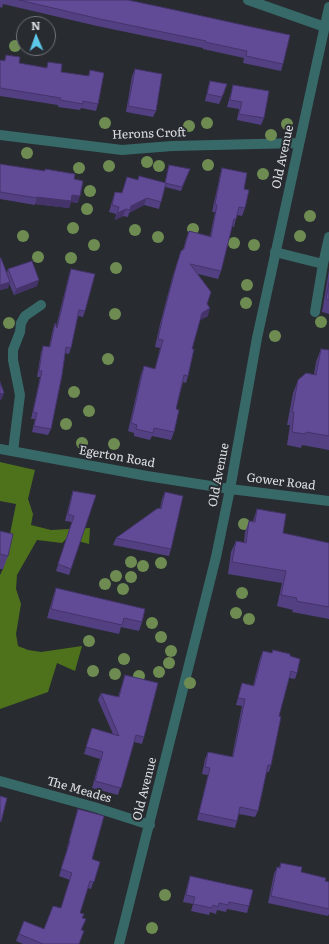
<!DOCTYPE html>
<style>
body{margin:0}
#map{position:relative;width:329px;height:944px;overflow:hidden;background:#282b30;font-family:Literata,serif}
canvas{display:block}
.north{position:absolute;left:16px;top:16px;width:40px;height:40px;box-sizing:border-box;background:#282b30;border:1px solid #707378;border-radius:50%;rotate:358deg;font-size:11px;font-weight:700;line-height:16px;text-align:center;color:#dde0e3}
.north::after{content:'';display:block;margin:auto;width:14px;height:18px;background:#5dc7e8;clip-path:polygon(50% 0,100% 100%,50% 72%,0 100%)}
</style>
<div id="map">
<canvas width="329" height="944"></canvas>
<div class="north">N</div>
</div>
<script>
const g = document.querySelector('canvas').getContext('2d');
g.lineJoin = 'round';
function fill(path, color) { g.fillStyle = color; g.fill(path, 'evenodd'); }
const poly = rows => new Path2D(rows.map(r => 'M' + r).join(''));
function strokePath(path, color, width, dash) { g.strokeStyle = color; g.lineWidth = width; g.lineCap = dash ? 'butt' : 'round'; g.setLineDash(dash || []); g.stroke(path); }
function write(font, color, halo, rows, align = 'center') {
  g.font = font + ' Literata,serif'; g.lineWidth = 4; g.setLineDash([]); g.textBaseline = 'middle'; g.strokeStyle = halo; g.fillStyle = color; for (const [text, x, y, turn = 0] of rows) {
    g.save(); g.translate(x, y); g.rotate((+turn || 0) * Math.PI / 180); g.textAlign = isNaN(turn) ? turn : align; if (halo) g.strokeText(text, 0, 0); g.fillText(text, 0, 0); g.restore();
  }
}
const forest = poly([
 [0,462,35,470,28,499,33,514,31,525,51,530,90,528,89,544,67,538,62,543,37,540,17,575,16,589,21,604,16,634,18,646,28,650,41,652,82,646,75,671,57,663,48,692,0,709,0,575,3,569,16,504,0,501]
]);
const service = poly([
 [275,252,323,264,329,237],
 [315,312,323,264]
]);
const minor = poly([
 [248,0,325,27],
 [0,135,122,150,172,146,299,143],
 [0,449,147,476,230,489,329,501],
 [13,451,20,395,13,360,13,350,20,332,21,323,25,316,41,305],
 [0,781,94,807,150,825],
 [119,944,216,557,230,489,257,338,329,7]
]);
const trees = [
 [15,46],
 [105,123],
 [207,123],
 [287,124],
 [189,126],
 [271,135],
 [27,153],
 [147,162],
 [208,165],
 [109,166],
 [159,166],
 [79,168],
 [263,174],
 [90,191],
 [87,209],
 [310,216],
 [73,228],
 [193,229],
 [135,230],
 [23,236],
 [300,236],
 [158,237],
 [234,243],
 [94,245],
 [254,245],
 [38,257],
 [71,258],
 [116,268],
 [247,285],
 [246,303],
 [115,314],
 [321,322],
 [9,323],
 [275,336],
 [108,359],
 [74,392],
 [89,411],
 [66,424],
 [82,443],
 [114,444],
 [244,524],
 [131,562],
 [161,563],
 [143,566],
 [116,576],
 [131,577],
 [105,584],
 [123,589],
 [242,593],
 [236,613],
 [249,619],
 [152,623],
 [161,637],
 [89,641],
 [171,651],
 [124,659],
 [169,663],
 [93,671],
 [159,672],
 [115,674],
 [139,676],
 [190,683],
 [165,895],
 [152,928]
];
const wall = poly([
 [0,0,128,0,283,64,281,71,243,63,244,58,203,49,203,48,97,26,3,4,2,8,0,7],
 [6,55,19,63,46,68,48,62,61,72,88,76,90,70,98,104,96,111,81,108,80,110,58,107,58,105,0,96,0,60,4,61],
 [135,69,156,111,153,117,126,112,132,76],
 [210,81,225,91,219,104,205,101,208,88],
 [233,85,264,118,261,125,237,120,239,109,227,107,231,92],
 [0,164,74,179,78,203,71,202,69,208,35,204,35,205,0,199],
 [169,165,190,169,181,191,165,187,159,209,144,205,129,213,128,217,123,216,115,220,116,214,109,212,113,198,115,192,122,193,127,177,137,180,139,176,165,183],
 [222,168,244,189,245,208,242,216,237,215,234,227,232,226,221,271,218,279,198,274,207,304,208,316,200,320,192,349,188,376,186,383,183,382,176,409,174,432,171,440,152,436,150,440,134,436,134,433,128,431,141,374,144,366,155,369,160,348,155,347,160,324,173,275,179,259,181,251,183,250,186,239,189,231,210,236,215,212,212,212,220,175],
 [0,258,7,273,8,269,37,286,14,295,9,283,8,288,0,290],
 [71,269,85,311,83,317,78,316,71,348,69,354,65,353,51,429,48,435,32,432,35,419,31,419,40,377,37,377,41,352,43,346,49,347,53,329,55,323,56,327,69,275],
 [329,270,329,314,322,312],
 [321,349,329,350,329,450,302,445,301,448,287,445,290,425,287,425,293,393,298,380,314,374,316,362],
 [73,491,96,495,69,575,56,571,72,522,65,521,71,497],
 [165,492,171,549,169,556,113,545,116,538,160,509,162,499],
 [257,509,283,533,329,543,329,619,292,612,293,610,277,606,282,583,228,574,231,552,236,541,244,542,245,532,249,521,253,521],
 [0,531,8,556,3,569,0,569],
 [56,588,142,622,139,631,121,627,119,634,47,618,53,597],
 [273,650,290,656,297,673,295,679,289,678,279,716,271,765,269,772,266,772,258,811,255,817,239,814,235,828,197,820,208,775,202,774,205,759,208,752,232,757,242,706,236,705,240,690,242,683,253,686,260,658,263,651,272,653],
 [125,675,144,737,142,744,134,742,118,795,92,788,100,759,84,754,92,728,113,734,98,700,101,693,118,697],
 [78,809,92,859,100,862,91,889,88,888,80,913,82,918,82,930,79,944,23,944,16,941,24,921,44,929,61,908,70,880,59,876,68,848,67,848],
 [281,863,301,872,329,882,329,914,328,916,268,903,274,874,277,867,279,867],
 [190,876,249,906,247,913,227,909,226,912,217,910,216,914,210,912,209,915,191,911,193,904,183,902,188,883]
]);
const shadedWall = poly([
 [72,195,80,196,78,203,71,202,69,208,35,204,37,197],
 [147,198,144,205,129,213,131,206],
 [126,209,123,216,115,220,117,213],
 [39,280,37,286,14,295,16,289],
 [10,282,8,288,0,290,0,285],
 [210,308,208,316,199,321,202,313],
 [4,393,2,399,0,400,0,394]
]);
const building = poly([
 [19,0,128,0,175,10,252,27,290,35,283,64,246,56,247,51,205,42,206,41,100,19,19,0],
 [6,55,20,57,19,63,47,68,48,62,62,64,61,72,89,76,90,70,104,73,98,104,83,101,83,104,60,100,61,98,0,88,0,60,5,61,6,55],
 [135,69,162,74,156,111,128,106,135,69],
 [210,81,227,84,222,97,207,94,210,81],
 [233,85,269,91,264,118,239,114,242,102,230,100,233,85],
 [0,164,45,171,45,169,75,174,74,179,83,181,80,196,72,195,71,201,37,197,37,198,0,192,0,164],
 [169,165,190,169,182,187,165,183,169,165],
 [222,168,247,173,244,189,249,190,245,208,239,207,236,219,234,219,221,271,190,264,211,292,207,304,210,308,202,313,192,349,194,349,188,376,184,375,176,409,179,410,174,432,154,428,153,433,136,429,137,425,131,423,144,366,155,369,163,340,158,339,163,316,176,267,181,251,184,249,189,231,211,237,217,205,215,204,222,168],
 [139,176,166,183,161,202,147,198,131,206,130,210,126,209,117,213,119,207,112,205,115,192,122,193,127,177,138,180,139,176],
 [0,258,1,258,10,282,0,285,0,258],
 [32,261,39,280,16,289,8,269,32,261],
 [71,269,95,274,85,311,79,310,71,348,66,347,62,375,51,429,34,426,37,413,33,412,42,371,39,371,43,346,50,347,55,323,57,328,71,269],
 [329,283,329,300,326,299,329,283],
 [321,349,329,350,329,436,306,432,305,434,292,432,294,412,292,412,298,380,306,373,316,375,321,349],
 [0,382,4,393,0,394,0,382],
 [73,491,96,495,71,569,58,564,74,516,68,514,73,491],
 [165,492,183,496,171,549,116,538,158,508,161,509,165,492],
 [257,509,286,514,283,533,329,543,329,607,296,601,297,598,281,595,286,571,232,562,236,541,246,543,249,521,255,522,257,509],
 [0,531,13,534,8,556,0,554,0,531],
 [56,588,145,609,142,622,124,618,122,625,51,609,56,588],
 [273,650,290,654,290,656,300,659,297,673,291,671,279,716,281,717,271,765,268,765,258,811,240,807,237,821,199,813,210,768,205,767,208,752,233,757,245,699,238,698,242,683,254,686,263,651,272,653,273,650],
 [125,675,158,683,144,737,136,735,121,788,95,781,103,752,86,747,92,728,119,736,101,693,119,697,125,675],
 [0,796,7,798,1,822,0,821,0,796],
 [78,809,104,816,92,859,100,862,94,882,90,881,80,913,84,914,82,918,86,919,81,930,84,931,79,944,43,944,19,934,24,921,44,929,53,906,61,908,72,873,61,869,70,841,69,841,78,809],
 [281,863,302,867,301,872,326,878,325,881,329,882,329,909,271,896,277,867,280,868,281,863],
 [190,876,253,890,249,906,229,902,228,905,219,903,218,907,213,905,212,908,193,904,195,897,186,895,190,876]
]);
const streetNames = [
 ["Herons Croft",149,134,-2],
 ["Old Avenue",283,157,-78],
 ["Egerton Road",117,457,10],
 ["Old Avenue",219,475,-79],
 ["Gower Road",281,482,7],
 ["Old Avenue",145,789,-76],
 ["The Meades",79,790,16]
];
fill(forest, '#4e721c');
strokePath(service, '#376968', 10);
strokePath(minor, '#376968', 10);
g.fillStyle = '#6e8c52';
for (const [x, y] of trees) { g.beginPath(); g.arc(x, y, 6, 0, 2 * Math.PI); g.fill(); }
fill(wall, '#534082');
fill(shadedWall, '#44346a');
fill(building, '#614b97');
strokePath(building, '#44346a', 1);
write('12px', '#dde0e3', '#282b30', streetNames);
</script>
